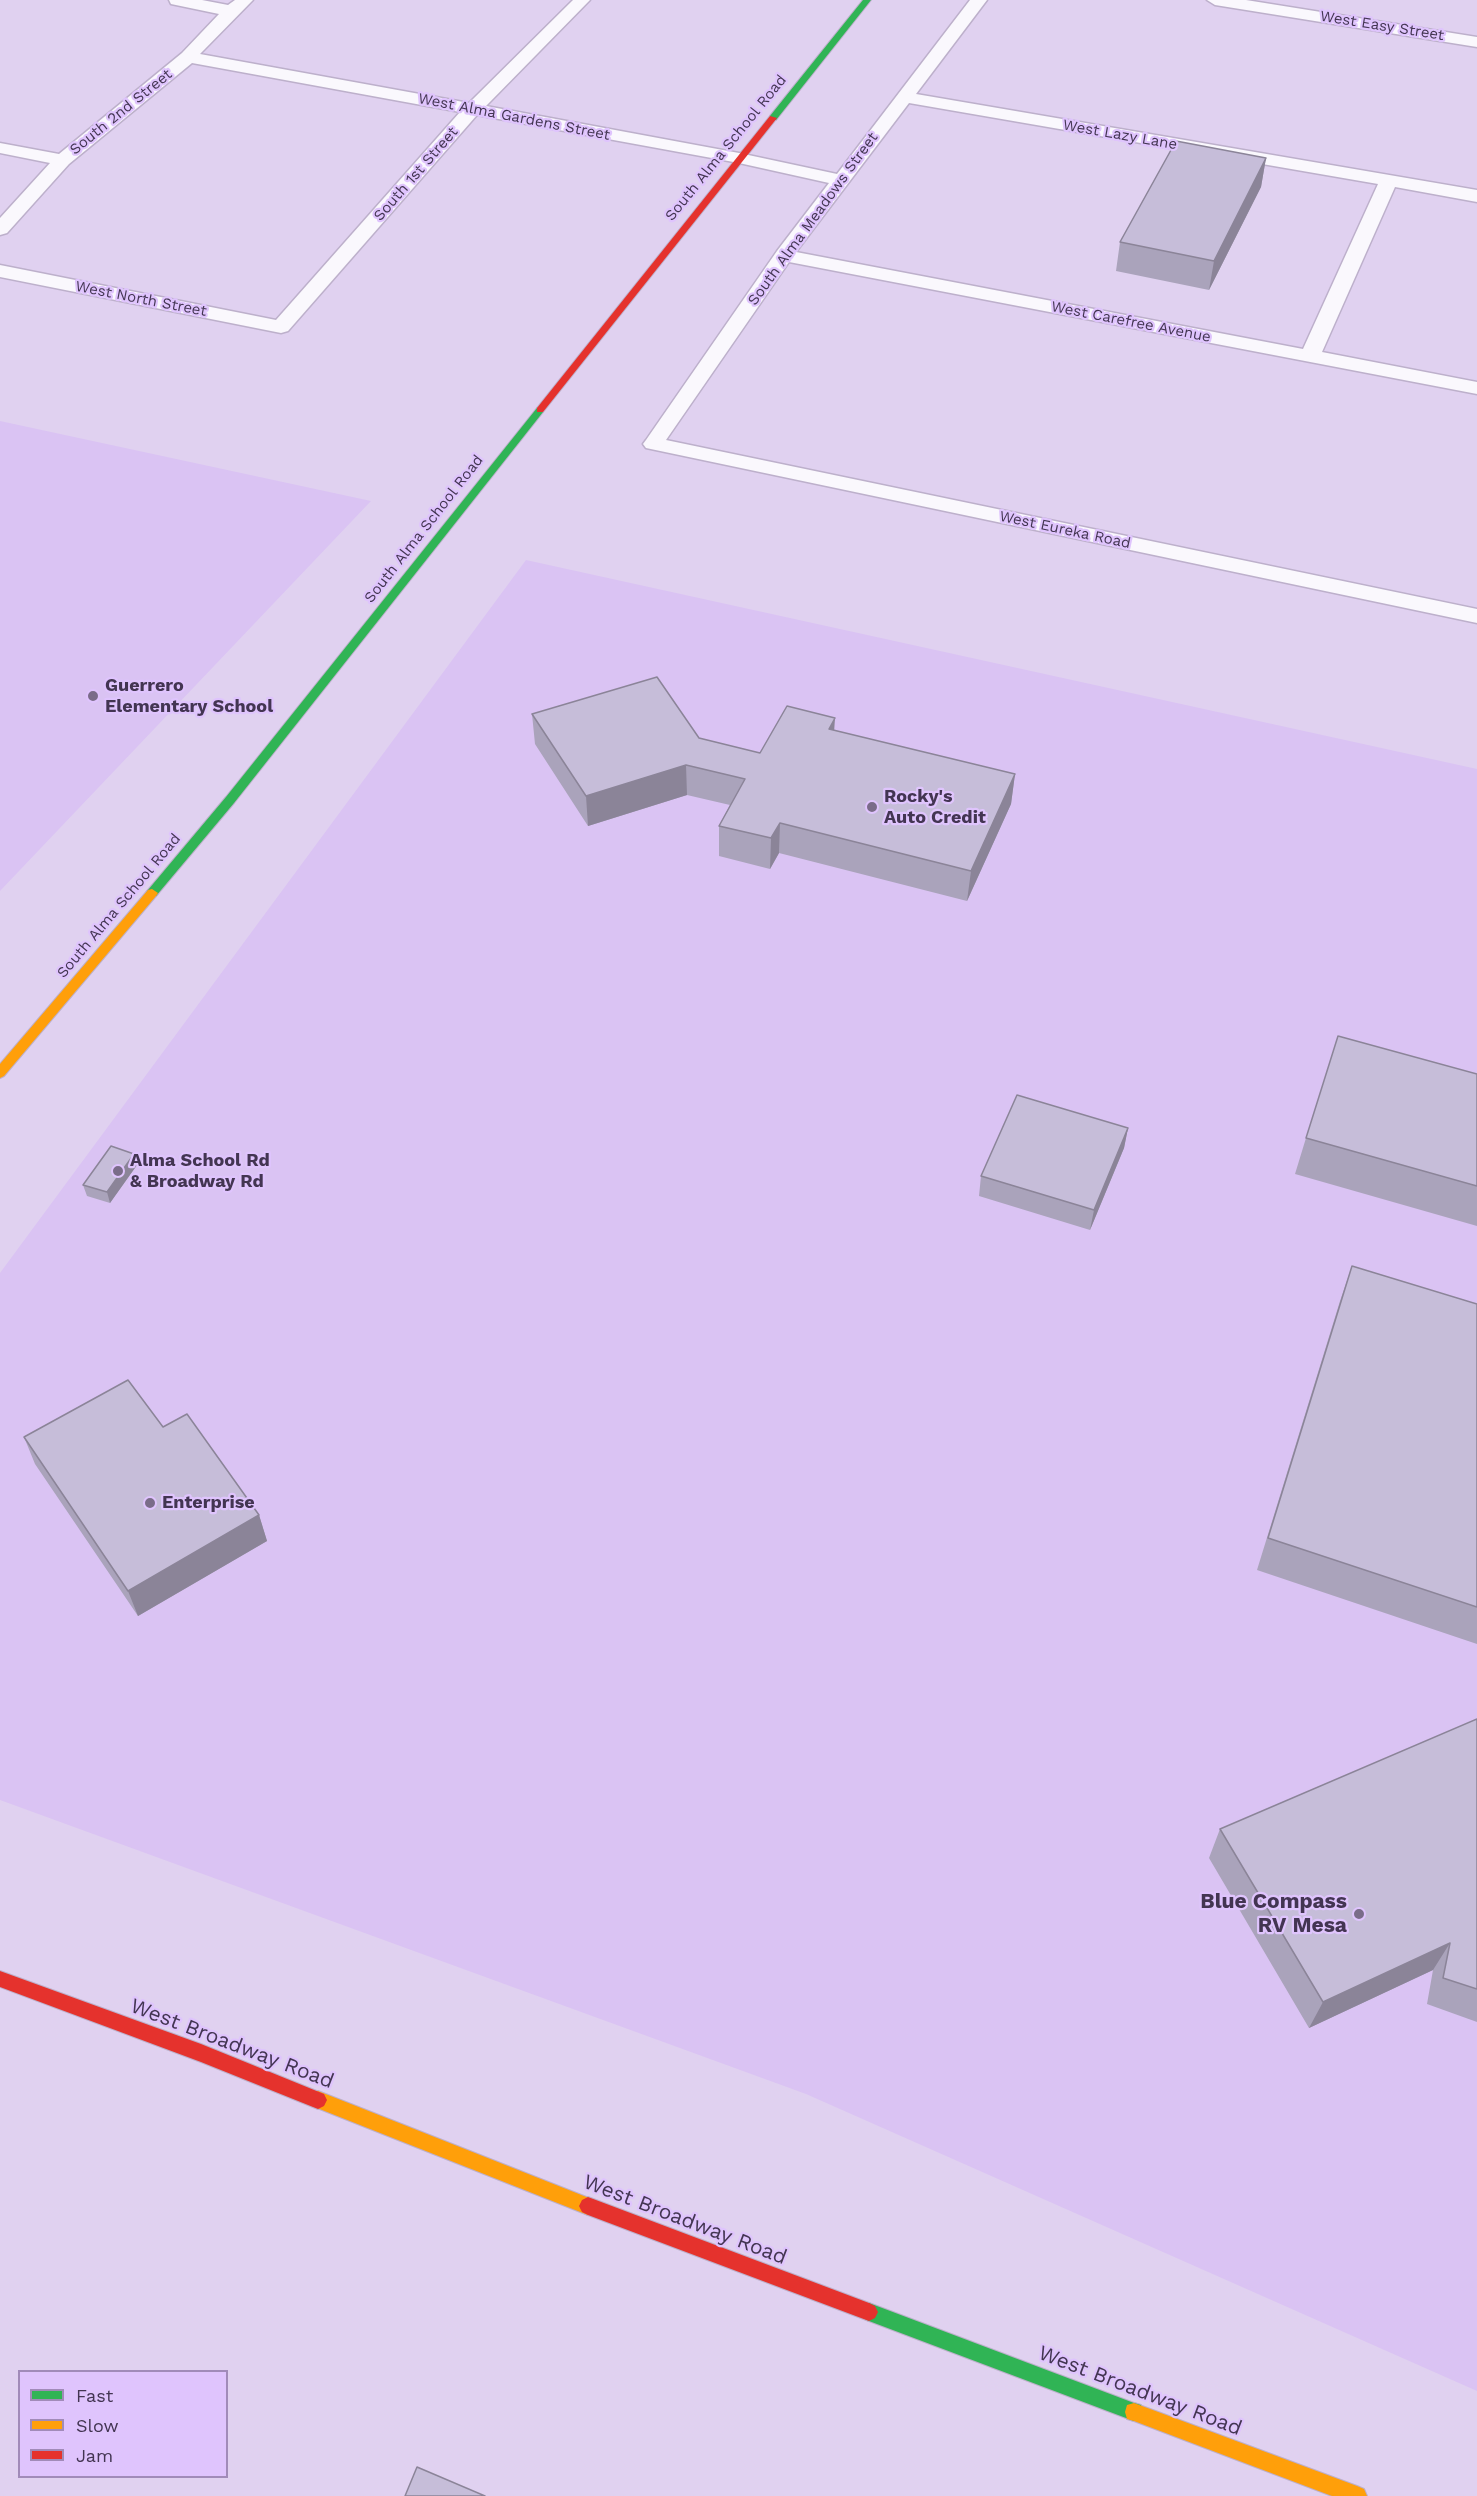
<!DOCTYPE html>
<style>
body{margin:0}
#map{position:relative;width:1477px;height:2496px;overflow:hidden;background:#e0d1f0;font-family:"Work Sans",sans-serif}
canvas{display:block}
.legend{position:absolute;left:18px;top:2370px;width:210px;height:108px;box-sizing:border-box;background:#dfc4fd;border:2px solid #a18bb9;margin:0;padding:8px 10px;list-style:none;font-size:18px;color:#433552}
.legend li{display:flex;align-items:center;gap:12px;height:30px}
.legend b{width:30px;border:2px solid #a18bb9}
</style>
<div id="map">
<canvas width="1477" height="2496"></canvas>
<ul class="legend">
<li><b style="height:8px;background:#30b455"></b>Fast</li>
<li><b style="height:8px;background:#ff9f0a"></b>Slow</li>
<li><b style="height:8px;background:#e5322d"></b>Jam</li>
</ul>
</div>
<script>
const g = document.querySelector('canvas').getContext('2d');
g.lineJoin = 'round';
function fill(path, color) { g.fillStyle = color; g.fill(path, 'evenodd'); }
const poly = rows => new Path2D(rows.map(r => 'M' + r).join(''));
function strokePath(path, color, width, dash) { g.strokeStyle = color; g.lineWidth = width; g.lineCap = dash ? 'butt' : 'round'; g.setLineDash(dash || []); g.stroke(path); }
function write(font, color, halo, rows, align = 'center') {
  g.font = font + ' "Work Sans",sans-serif'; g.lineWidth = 4.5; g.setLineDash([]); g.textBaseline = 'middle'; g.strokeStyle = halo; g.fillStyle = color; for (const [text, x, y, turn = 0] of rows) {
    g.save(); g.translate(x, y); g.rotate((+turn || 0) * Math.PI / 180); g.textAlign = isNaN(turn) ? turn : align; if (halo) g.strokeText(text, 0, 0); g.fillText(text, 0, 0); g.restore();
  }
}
const built = poly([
 [0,421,371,501,0,891],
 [526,560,1477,769,1477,2391,806,2094,0,1800,0,1273]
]);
const lane = poly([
 [169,0,202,0,228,5,235,0,253,0,200,54,469,103,573,0,590,0,486,106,739,153,837,174,970,0,987,0,916,94,1477,190,1477,202,1395,187,1322,352,1477,382,1477,394,789,262,666,440,1477,609,1477,623,646,448,643,444,646,440,777,251,829,183,739,163,477,115,288,331,281,333,0,277,0,265,276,320,460,112,192,63,69,164,7,233,0,235,0,218,50,163,0,153,0,143,59,154,182,53,219,14,171,4,169,0],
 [909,103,1378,184,1303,349,796,252,909,103],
 [1207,0,1246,0,1477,37,1477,47,1215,5,1207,0]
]);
const fast = poly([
 [863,0,871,0,776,120,770,120,770,116,863,0],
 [540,407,543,408,543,412,234,803,156,896,148,896,146,893,148,890,226,797,537,408,540,407],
 [869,2303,1134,2403,1141,2405,1143,2412,1141,2419,1134,2421,869,2321,863,2318,860,2312,863,2306,869,2303]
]);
const slow = poly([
 [152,889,158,893,156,896,4,1076,0,1078,0,1064,148,890,152,889],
 [318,2091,594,2200,597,2206,594,2212,588,2215,312,2106,309,2100,312,2094,318,2091],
 [1134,2403,1357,2486,1364,2489,1367,2496,1332,2496,1134,2421,1127,2419,1125,2412,1127,2405,1134,2403]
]);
const jam = poly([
 [770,116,777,118,543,412,537,412,537,408,770,116],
 [0,1971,201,2044,324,2094,327,2100,324,2106,318,2109,201,2062,0,1987,0,1971],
 [588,2197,869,2303,875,2306,878,2312,875,2318,869,2321,588,2215,582,2212,579,2206,582,2200,588,2197]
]);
const wall = poly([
 [1266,158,1261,187,1209,290,1116,271,1120,242],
 [532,714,699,738,760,753,834,731,1015,774,1011,804,967,901,779,853,770,869,719,856,719,826,730,805,687,795,588,826,535,744],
 [1477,1074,1477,1226,1295,1174,1306,1138],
 [1128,1128,1124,1148,1090,1230,979,1196,981,1176],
 [137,1165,110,1203,87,1196,83,1185],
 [1352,1266,1477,1304,1477,1644,1257,1570,1340,1301],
 [163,1427,259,1515,267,1541,138,1616,35,1464,24,1437],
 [1477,1719,1477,2022,1427,2004,1433,1970,1309,2028,1209,1858,1220,1829]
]);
const shadedWall = poly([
 [1266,158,1261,187,1209,290,1214,261],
 [835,718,833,748,829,729],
 [686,765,687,795,588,826,586,796],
 [1015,774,1011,804,967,901,971,871],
 [780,823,779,853,770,869,771,838],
 [1128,1128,1124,1148,1090,1230,1094,1210],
 [134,1154,137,1165,110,1203,107,1192],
 [259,1515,267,1541,138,1616,128,1591],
 [1450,1943,1433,1970,1309,2028,1323,2002]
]);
const building = poly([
 [1176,141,1266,158,1214,261,1120,242,1176,141],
 [657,677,699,738,760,753,787,706,835,718,829,729,1015,774,971,871,780,823,771,838,719,826,745,779,686,765,586,796,532,714,657,677],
 [1338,1036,1477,1074,1477,1186,1306,1138,1338,1036],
 [1017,1095,1128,1128,1094,1210,981,1176,1017,1095],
 [111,1146,134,1154,107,1192,83,1185,111,1146],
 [1352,1266,1477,1304,1477,1607,1268,1538,1352,1266],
 [128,1380,163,1427,187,1414,259,1515,128,1591,24,1437,128,1380],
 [1477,1719,1477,1989,1443,1978,1450,1943,1323,2002,1220,1829,1477,1719],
 [417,2467,485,2496,405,2496,417,2467]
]);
const markers = [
 [93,696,6,"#7a6c89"],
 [872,807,6,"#7a6c89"],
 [118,1171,6,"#7a6c89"],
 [150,1503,6,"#7a6c89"],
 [1359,1914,6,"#7a6c89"]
];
const farStreetnames = [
 ["West Easy Street",1382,26,9],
 ["South 2nd Street",121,112,-39],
 ["West Alma Gardens Street",514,117,11],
 ["West Lazy Lane",1120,135,10],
 ["South Alma School Road",726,148,-51],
 ["South 1st Street",416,174,-49],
 ["South Alma Meadows Street",813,219,-54],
 ["West North Street",141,299,11],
 ["West Carefree Avenue",1131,322,11],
 ["South Alma School Road",424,529,-52],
 ["West Eureka Road",1065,530,12],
 ["South Alma School Road",119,906,-50]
];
const poiNames = [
 ["Guerrero",105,686],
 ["Elementary School",105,707],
 ["Rocky's",884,797],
 ["Auto Credit",884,818],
 ["Alma School Rd",130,1161],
 ["& Broadway Rd",130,1182],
 ["Enterprise",162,1503]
];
const nearPoinames = [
 ["Blue Compass",1347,1902],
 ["RV Mesa",1347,1926]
];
const nearStreetnames = [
 ["West Broadway Road",232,2044,21],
 ["West Broadway Road",685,2220,21],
 ["West Broadway Road",1140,2391,21]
];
fill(built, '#dac3f3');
strokePath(lane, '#bdb0cb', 3);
strokePath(fast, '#bdb0cb', 2);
strokePath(slow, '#bdb0cb', 2);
strokePath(jam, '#bdb0cb', 2);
fill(lane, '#faf8fd');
fill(fast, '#30b455');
fill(slow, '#ff9f0a');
fill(jam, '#e5322d');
fill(wall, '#aaa3bb');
fill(shadedWall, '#8b8498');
fill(building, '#c6bdd9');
strokePath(building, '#8b8498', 1.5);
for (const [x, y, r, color] of markers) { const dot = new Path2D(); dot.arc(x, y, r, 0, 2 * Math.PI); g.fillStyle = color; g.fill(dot); strokePath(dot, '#dfc4fd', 2); }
write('15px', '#433552', '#dfc4fd', farStreetnames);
write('bold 18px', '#433552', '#dfc4fd', poiNames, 'left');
write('bold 21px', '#433552', '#dfc4fd', nearPoinames, 'right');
write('21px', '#433552', '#dfc4fd', nearStreetnames);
</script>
